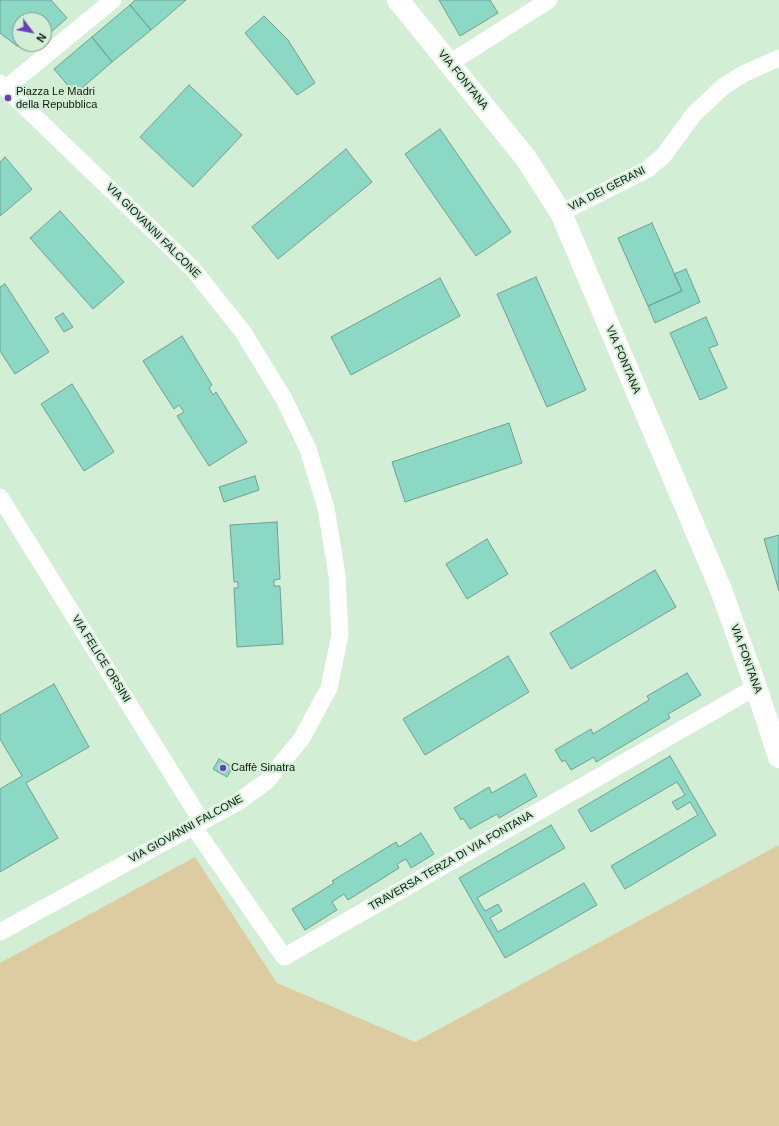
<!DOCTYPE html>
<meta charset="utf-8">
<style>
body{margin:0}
#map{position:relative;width:779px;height:1126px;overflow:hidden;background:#d2eed5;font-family:Helvetica,sans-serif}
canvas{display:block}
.north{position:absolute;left:12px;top:12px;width:40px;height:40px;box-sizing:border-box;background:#d2eed5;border:1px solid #849986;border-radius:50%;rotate:122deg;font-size:11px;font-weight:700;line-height:16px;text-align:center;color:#0f1910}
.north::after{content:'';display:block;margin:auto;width:14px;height:18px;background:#6a40b8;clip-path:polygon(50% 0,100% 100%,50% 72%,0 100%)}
</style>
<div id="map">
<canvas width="779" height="1126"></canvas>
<div class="north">N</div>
</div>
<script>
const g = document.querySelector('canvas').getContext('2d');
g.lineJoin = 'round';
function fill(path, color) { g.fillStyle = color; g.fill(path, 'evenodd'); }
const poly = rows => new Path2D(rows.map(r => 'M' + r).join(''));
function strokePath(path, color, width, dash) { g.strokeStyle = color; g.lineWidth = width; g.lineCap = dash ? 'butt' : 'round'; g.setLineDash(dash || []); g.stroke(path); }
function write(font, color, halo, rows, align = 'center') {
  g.font = font + ' Helvetica,sans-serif'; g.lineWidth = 4; g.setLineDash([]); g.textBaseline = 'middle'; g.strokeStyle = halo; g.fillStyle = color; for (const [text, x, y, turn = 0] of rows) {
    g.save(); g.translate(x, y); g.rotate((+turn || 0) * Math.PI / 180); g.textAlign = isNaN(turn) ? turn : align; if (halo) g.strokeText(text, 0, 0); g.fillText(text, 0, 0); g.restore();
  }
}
const green = poly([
 [779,845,779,1126,0,1126,0,963,195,857,277,983,415,1042]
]);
const building = poly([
 [0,0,51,0,67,18,44,38,44,20,20,20,20,44,37,44,31,50,17,46,0,33,0,0],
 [135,0,186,0,151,30,130,5,135,0],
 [439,0,490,0,498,13,460,36,439,0],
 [130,5,151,30,112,62,92,37,130,5],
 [264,16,288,40,315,83,297,95,245,33,264,16],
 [92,37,112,62,75,94,54,69,92,37],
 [189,85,242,135,193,187,140,137,189,85],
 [440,129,511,232,476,256,405,154,440,129],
 [346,149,372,182,278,259,252,227,346,149],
 [5,157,32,189,0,216,0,162,5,157],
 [60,211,124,282,93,309,30,238,60,211],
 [652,223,682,291,648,306,618,238,652,223],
 [686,269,700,302,655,323,648,306,682,291,674,274,686,269],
 [536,277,586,390,547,407,497,294,536,277],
 [440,278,460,316,351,375,331,337,440,278],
 [5,284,49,352,15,374,0,351,0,287,5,284],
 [63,313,73,327,64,332,55,318,63,313],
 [706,317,718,345,709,348,727,388,700,400,670,333,706,317],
 [182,336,212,385,209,388,213,395,216,392,247,442,209,466,177,416,184,412,179,405,174,409,143,361,182,336],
 [72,384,114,452,84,471,41,404,72,384],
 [509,423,522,463,405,502,392,462,509,423],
 [255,476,259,490,224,502,219,487,255,476],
 [277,522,280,579,274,580,274,586,280,586,283,644,237,647,234,588,238,588,238,582,234,582,230,525,277,522],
 [779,535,779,591,764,539,779,535],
 [487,539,508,574,467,599,446,564,487,539],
 [655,570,676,607,571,669,550,633,655,570],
 [508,656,529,692,425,755,403,719,508,656],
 [687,673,701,695,668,714,670,718,596,762,594,757,571,770,565,760,562,762,555,750,591,729,593,734,649,700,647,696,687,673],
 [54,684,89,747,26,783,58,838,0,872,0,789,22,776,0,739,0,715,54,684],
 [670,756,716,835,625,889,611,866,698,815,690,802,677,810,672,802,685,795,677,782,591,832,578,810,670,756],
 [219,759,233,767,227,777,213,769,219,759],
 [525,774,537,796,499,818,497,814,470,829,463,818,461,820,454,808,489,787,492,793,525,774],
 [551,825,565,848,477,898,485,911,498,904,502,911,490,918,498,932,584,883,597,905,505,958,459,878,551,825],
 [421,833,434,854,411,868,406,859,397,864,399,868,348,900,344,894,332,902,337,910,305,930,292,909,334,883,332,881,396,842,399,847,421,833]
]);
const street = poly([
 [450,63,549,0],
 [0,83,192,268,243,332,284,399,308,449,326,508,337,575,340,635,329,688,302,738,267,781,238,802,0,932],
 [6,88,113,0],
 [561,213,648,169,664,155,694,114,724,86,745,73,779,58],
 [0,497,202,822],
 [193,826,284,957,756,687]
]);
const secondary = poly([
 [398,0,525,157,561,213,721,590,756,687,779,757]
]);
const markers = [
 [8,98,4,"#6a40b8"],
 [223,768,4,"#6a40b8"]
];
const streetNames = [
 ["VIA FONTANA",463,80,51],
 ["VIA DEI GERANI",607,189,-27],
 ["VIA GIOVANNI FALCONE",153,231,45],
 ["VIA FONTANA",623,360,67],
 ["VIA FELICE ORSINI",101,659,58],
 ["VIA FONTANA",746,659,70],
 ["VIA GIOVANNI FALCONE",186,829,-29],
 ["TRAVERSA TERZA DI VIA FONTANA",451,861,-30]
];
const poiNames = [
 ["Piazza Le Madri",16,92],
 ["della Repubblica",16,105],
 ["Caffè Sinatra",231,768]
];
fill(green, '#ddcca1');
fill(building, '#8bd8c5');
strokePath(building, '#759c92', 1);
strokePath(street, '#fff', 17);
strokePath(secondary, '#fff', 22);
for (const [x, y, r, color] of markers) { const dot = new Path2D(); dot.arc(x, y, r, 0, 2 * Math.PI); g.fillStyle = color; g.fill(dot); strokePath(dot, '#d2eed5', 1.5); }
write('11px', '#0f1910', '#d2eed5', streetNames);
write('11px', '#0f1910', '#d2eed5', poiNames, 'left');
</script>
